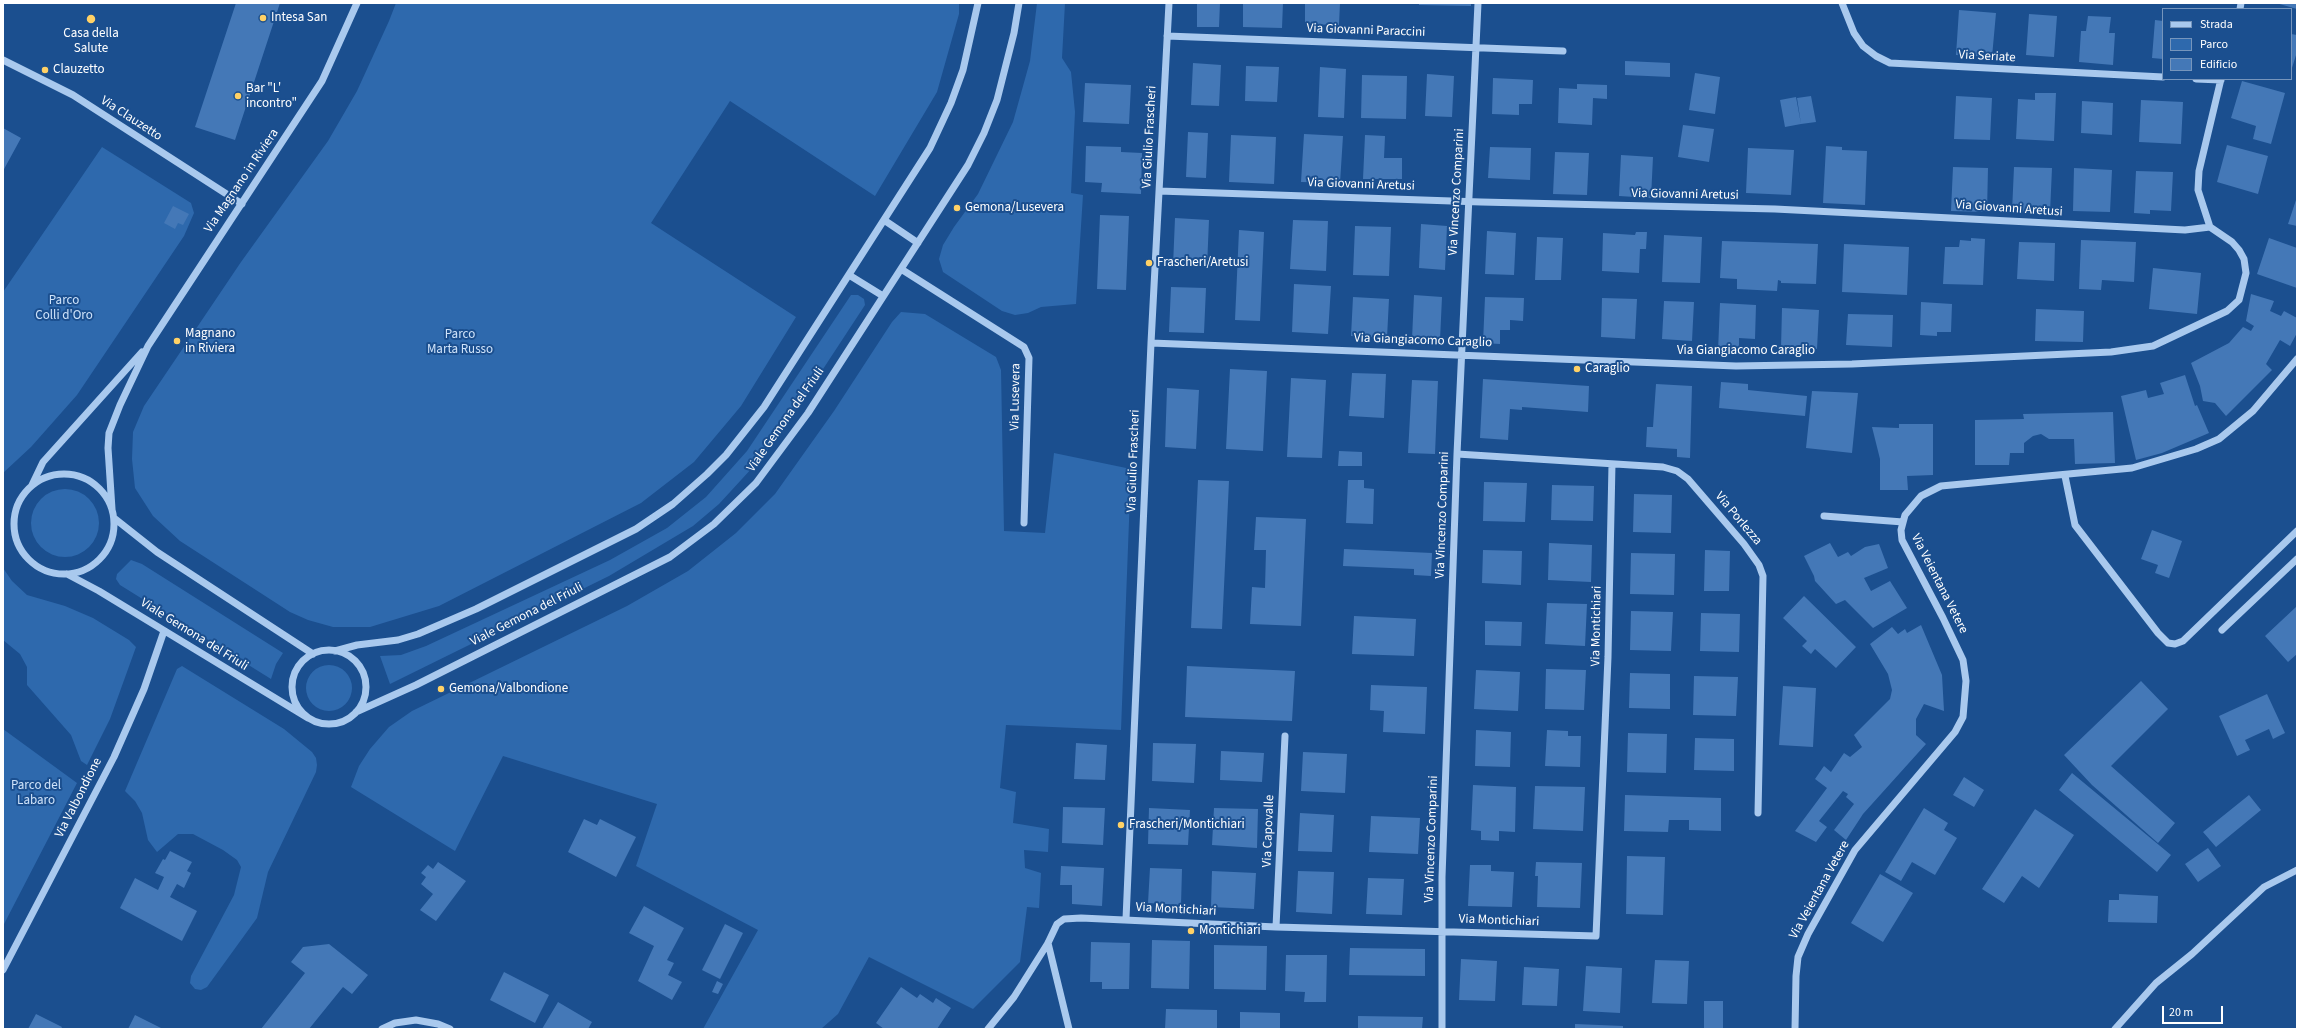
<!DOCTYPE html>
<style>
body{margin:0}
#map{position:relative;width:2300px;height:1032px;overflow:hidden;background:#1b4f8f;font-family:"Source Sans 3",sans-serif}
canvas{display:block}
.frame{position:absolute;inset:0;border:4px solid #fff;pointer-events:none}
.legend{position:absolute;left:2162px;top:8px;width:130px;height:72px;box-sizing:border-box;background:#1b4f8f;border:1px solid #7695bc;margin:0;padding:5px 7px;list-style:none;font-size:12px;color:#fff}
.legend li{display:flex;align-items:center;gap:8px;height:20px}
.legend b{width:20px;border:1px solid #7695bc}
.scale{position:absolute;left:2162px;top:1006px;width:61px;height:18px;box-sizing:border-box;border:2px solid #fff;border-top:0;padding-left:5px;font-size:12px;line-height:14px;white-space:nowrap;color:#fff;-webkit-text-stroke:3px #1b4f8f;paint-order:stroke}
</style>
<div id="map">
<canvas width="2300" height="1032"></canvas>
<div class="frame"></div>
<ul class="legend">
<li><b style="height:5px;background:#a9c9ee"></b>Strada</li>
<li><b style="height:11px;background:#2e69ad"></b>Parco</li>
<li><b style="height:11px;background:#4478b7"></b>Edificio</li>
</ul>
<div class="scale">20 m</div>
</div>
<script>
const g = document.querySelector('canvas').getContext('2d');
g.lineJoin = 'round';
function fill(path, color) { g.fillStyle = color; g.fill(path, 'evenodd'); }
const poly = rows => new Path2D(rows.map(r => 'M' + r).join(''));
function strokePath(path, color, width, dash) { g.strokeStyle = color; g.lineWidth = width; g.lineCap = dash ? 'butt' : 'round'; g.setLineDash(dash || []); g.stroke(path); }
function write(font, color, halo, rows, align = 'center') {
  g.font = font + ' "Source Sans 3",sans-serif'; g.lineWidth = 4; g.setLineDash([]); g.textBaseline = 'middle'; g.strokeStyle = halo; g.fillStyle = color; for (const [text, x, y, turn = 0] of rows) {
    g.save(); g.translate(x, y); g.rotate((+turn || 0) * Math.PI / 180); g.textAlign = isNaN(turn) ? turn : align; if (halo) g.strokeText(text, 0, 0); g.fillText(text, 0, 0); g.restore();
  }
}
const green = poly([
 [396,3,959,3,959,14,937,92,875,196,730,101,651,223,796,317,741,406,694,462,641,503,439,606,370,627,333,627,308,620,290,612,180,541,153,516,135,488,132,459,133,432,144,406,241,262,328,141,357,91,389,21],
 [1037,3,1065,3,1062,58,1071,72,1075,112,1071,193,1083,195,1076,304,1041,307,1028,313,1015,315,1002,311,943,272,939,259,943,245,954,227,978,194,1013,122,1030,61],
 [102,147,191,203,194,213,184,236,77,395,31,447,3,473,3,292],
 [851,295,858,295,864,299,865,305,808,392,764,455,719,504,693,526,609,576,390,684,380,656,401,655,426,646,610,560,667,528,706,497,747,451],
 [901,312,925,314,996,357,1001,370,1004,531,1045,533,1054,453,1131,469,1121,730,1006,725,1000,788,1016,792,1013,823,1049,829,1048,852,1024,850,1025,868,1041,873,1039,908,1027,907,1020,962,973,1009,869,957,838,1014,821,1029,703,1029,758,930,636,866,657,804,503,756,455,851,351,787,359,766,370,749,389,727,412,711,627,606,688,571,736,533,775,494,834,411,892,322],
 '31 523a34 34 0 1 1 68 0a34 34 0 1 1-68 0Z',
 [131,560,142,564,283,653,276,664,271,679,120,585,116,579,117,574],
 [3,568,12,581,27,595,65,606,93,618,129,640,136,647,110,719,87,765,81,761,71,735,27,685,27,667,20,654,3,640],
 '306 688a23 23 0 1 1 46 0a23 23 0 1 1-46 0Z',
 [182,666,284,729,312,752,316,758,317,765,316,772,268,872,257,918,207,987,201,990,195,989,190,983,191,976,234,895,241,867,237,860,223,850,193,834,178,834,157,852,148,840,142,813,135,801,125,791,177,669],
 [3,729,77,783,3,926]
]);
const building = poly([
 [236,3,280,3,235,140,195,127],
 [1197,3,1220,3,1219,27,1197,27],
 [1243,3,1283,3,1282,28,1243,27],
 [1305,3,1340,3,1339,25,1305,24],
 [1419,3,1471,3,1471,6,1419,5],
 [2276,3,2297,3,2297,9],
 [1959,10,1996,13,1992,57,1956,55],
 [2029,14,2057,16,2054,57,2026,55],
 [2088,16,2111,17,2109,33,2115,33,2113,65,2079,62,2081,31,2086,31],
 [2155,20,2163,21,2163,59,2152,58],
 [2291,34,2297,35,2297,52,2291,71],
 [1625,61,1670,63,1670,77,1625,75],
 [1193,63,1221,65,1219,106,1191,105],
 [1246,66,1279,67,1277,102,1245,101],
 [1320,67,1346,69,1344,118,1318,117],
 [1695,73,1720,77,1715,114,1689,110],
 [1427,74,1454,76,1452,117,1425,116],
 [1362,75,1407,76,1406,119,1361,118],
 [1493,78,1533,80,1532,104,1519,104,1519,115,1492,114],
 [2242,81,2285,93,2271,144,2253,139,2256,126,2231,118],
 [1085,83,1131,85,1129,124,1083,122],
 [1577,84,1607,85,1607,99,1593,98,1592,125,1558,123,1559,88,1577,89],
 [2035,93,2056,93,2054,141,2016,139,2018,99,2035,100],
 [1811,96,1816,122,1801,124,1797,98],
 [1956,96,1992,98,1990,140,1954,139],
 [1796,97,1801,124,1785,127,1780,100],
 [2141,100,2183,102,2181,144,2139,142],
 [2082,101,2113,103,2112,135,2081,133],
 [1683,125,1714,129,1709,162,1678,157],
 [3,128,21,138,3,171],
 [1188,132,1208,133,1206,178,1186,177],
 [1304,134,1343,136,1340,183,1301,182],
 [1231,135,1276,137,1274,184,1229,182],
 [1365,135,1385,136,1384,158,1402,158,1402,179,1363,179],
 [2227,145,2268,156,2258,194,2217,182],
 [1086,146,1121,147,1121,152,1142,153,1141,194,1101,192,1102,183,1085,182],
 [1826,146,1842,147,1842,150,1867,151,1865,205,1823,203],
 [1490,147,1531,148,1530,180,1488,178],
 [1748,148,1794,150,1791,195,1746,193],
 [1555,152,1589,153,1587,195,1553,194],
 [1621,155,1653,157,1651,198,1619,196],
 [1953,167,1988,168,1987,212,1951,211],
 [2014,167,2052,168,2050,213,2012,212],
 [2074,168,2112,170,2110,212,2073,211],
 [2136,171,2173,172,2171,211,2150,210,2150,214,2134,213],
 [2297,197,2297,226,2288,224],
 [173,206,189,214,183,225,178,223,175,229,164,223],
 [1100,215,1129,216,1126,290,1097,289],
 [1175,218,1209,220,1207,267,1173,266],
 [1293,220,1328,221,1326,271,1290,269],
 [1421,224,1447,226,1445,270,1419,268],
 [1355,226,1391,227,1389,276,1353,275],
 [1239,230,1264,232,1260,321,1235,320],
 [1487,231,1516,233,1514,275,1485,274],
 [1636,232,1647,232,1646,249,1640,249,1639,273,1602,271,1603,233,1635,235],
 [1664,235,1702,237,1700,283,1662,282],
 [1537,237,1563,238,1561,280,1535,280],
 [1971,238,1985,239,1983,285,1943,284,1945,247,1959,247,1960,240,1971,241],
 [2269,238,2297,248,2297,288,2257,274],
 [2081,240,2136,242,2134,282,2102,280,2101,290,2079,289],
 [1722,241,1818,244,1816,284,1781,283,1781,281,1778,280,1777,291,1737,289,1737,279,1720,278],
 [2019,242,2055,243,2054,281,2017,279],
 [1844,244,1909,247,1907,295,1842,292],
 [2153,268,2201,273,2197,314,2149,309],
 [1294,284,1331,286,1328,334,1292,332],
 [1171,287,1206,288,1204,333,1169,332],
 [2251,294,2274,301,2270,311,2281,316,2284,311,2297,318,2297,333,2290,346,2280,340,2266,364,2272,370,2226,416,2215,403,2203,401,2200,386,2191,363,2229,343,2243,327,2251,331,2254,326,2246,321],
 [1414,295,1442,297,1440,340,1412,339],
 [1353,297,1389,299,1387,338,1351,336],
 [1485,297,1524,298,1523,321,1510,320,1510,330,1500,330,1500,344,1483,343],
 [1602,298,1637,299,1635,339,1601,337],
 [1664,301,1694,302,1692,341,1662,339],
 [1921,302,1952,304,1951,332,1937,332,1937,336,1920,335],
 [1720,303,1756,305,1755,339,1739,338,1739,352,1718,351],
 [1782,308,1819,310,1817,349,1781,348],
 [2036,309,2084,311,2083,342,2035,341],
 [1848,314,1893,315,1892,347,1846,345],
 [1230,369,1267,371,1263,451,1226,449],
 [1352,373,1386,374,1384,418,1349,416],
 [2185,375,2195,406,2197,405,2209,433,2162,453,2136,460,2121,396,2146,390,2148,398,2164,394,2160,383],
 [1291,378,1326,380,1322,458,1287,457],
 [1483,379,1589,386,1588,412,1522,407,1522,410,1510,409,1508,440,1480,438],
 [1412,380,1438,381,1435,454,1408,453],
 [1721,382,1748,384,1748,390,1807,396,1805,416,1719,408],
 [1656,384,1692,386,1690,458,1677,457,1677,449,1646,447,1647,427,1653,427],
 [1167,388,1199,390,1196,449,1165,447],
 [1812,391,1858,393,1852,453,1806,448],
 [2113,412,2115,463,2075,464,2074,439,2049,439,2041,434,2033,436,2024,443,2024,453,2010,453,2009,465,1975,465,1975,420,2024,419,2023,414],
 [1899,424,1933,424,1933,475,1907,476,1908,490,1880,490,1880,459,1872,427,1899,428],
 [1339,451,1362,452,1362,466,1338,466],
 [1198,480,1229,481,1222,629,1191,628],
 [1348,480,1364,480,1364,488,1374,489,1373,524,1346,523],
 [1484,482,1527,483,1525,522,1483,521],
 [1552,485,1594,486,1593,521,1551,520],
 [1634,494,1672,495,1671,533,1633,532],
 [1256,517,1306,519,1301,626,1250,624,1252,587,1265,588,1266,550,1254,550],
 [2152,530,2182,541,2169,578,2155,573,2158,565,2141,559],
 [1549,543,1592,545,1591,582,1548,580],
 [1830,543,1838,557,1848,552,1851,556,1865,547,1879,544,1888,568,1864,578,1871,591,1890,581,1907,608,1873,628,1845,600,1836,604,1815,581,1814,576,1804,556],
 [1344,549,1432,553,1431,576,1414,575,1414,569,1343,566],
 [1483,550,1522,551,1521,585,1482,583],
 [1705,550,1730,551,1729,591,1704,591],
 [1631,553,1675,554,1674,595,1630,594],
 [1804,596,1856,647,1836,668,1815,649,1811,654,1802,646,1807,641,1783,618],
 [1547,603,1587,604,1585,646,1545,644],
 [2296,607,2297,654,2288,662,2265,636],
 [1631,611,1673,612,1671,651,1630,650],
 [1701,613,1740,614,1739,652,1700,651],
 [1354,616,1416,619,1414,656,1352,654],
 [1485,621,1522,622,1521,646,1485,645],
 [1921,625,1942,675,1944,711,1924,704,1916,719,1916,735,1926,744,1863,814,1846,840,1834,830,1854,804,1846,797,1848,794,1843,791,1819,821,1827,827,1816,842,1795,831,1827,788,1815,779,1824,766,1831,772,1844,753,1850,757,1862,747,1854,735,1890,699,1892,690,1888,674,1870,644,1892,627,1898,634,1905,629,1907,633],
 [1187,666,1295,671,1292,721,1185,717],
 [1546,669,1586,670,1584,710,1545,709],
 [1476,670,1520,672,1518,711,1474,709],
 [1630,673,1670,674,1670,709,1629,708],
 [1694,676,1738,677,1736,716,1693,715],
 [2141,681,2168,709,2111,766,2175,823,2158,843,2092,785,2064,755],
 [1371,685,1427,687,1425,734,1383,732,1384,711,1370,710],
 [1783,686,1816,688,1813,747,1779,745],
 [2267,694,2285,733,2273,739,2269,729,2245,740,2250,750,2237,756,2219,716],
 [1476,730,1511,732,1510,767,1475,766],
 [1547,730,1568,731,1568,736,1581,736,1580,767,1545,766],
 [1628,733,1667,734,1666,773,1627,772],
 [1695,738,1734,739,1734,771,1694,770],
 [1076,743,1107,745,1105,780,1074,779],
 [1153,743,1196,744,1194,783,1152,781],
 [1221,751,1264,753,1262,782,1220,780],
 [1303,752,1347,754,1345,793,1301,791],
 [2072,773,2171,855,2157,872,2059,790],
 [1964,777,1984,790,1974,807,1953,795],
 [1473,785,1516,787,1515,832,1499,831,1499,841,1481,840,1481,831,1471,830],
 [1535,786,1585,787,1583,831,1533,829],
 [1625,795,1721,798,1721,831,1689,830,1689,820,1669,820,1668,832,1624,831],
 [2249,795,2261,810,2216,847,2203,832],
 [1063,807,1105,808,1103,845,1062,843],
 [1149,808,1190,810,1188,845,1148,844],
 [1214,808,1258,809,1257,848,1212,845],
 [1924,808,1948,823,1944,830,1957,838,1935,875,1912,862,1901,881,1885,872],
 [2035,809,2074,835,2039,888,2022,876,2004,903,1982,889],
 [1300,813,1334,815,1332,852,1298,851],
 [1371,816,1420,818,1418,854,1369,852],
 [584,819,597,825,600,819,636,837,616,877,568,852],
 [2208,848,2221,866,2198,882,2185,864],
 [170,851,192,862,187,871,191,873,184,888,177,884,170,897,197,911,182,941,120,908,135,878,158,890,164,877,155,873,163,859,165,860],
 [1627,856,1665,857,1663,915,1626,914],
 [438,862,466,881,436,921,420,910,433,894,421,884,426,877,421,873,428,865,433,869],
 [1536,862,1582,863,1580,908,1537,907,1538,876,1535,876],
 [1470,865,1491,865,1491,871,1514,872,1512,907,1468,906],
 [1061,866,1104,868,1102,906,1072,904,1072,885,1060,885],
 [1150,868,1182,869,1181,905,1148,903],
 [1212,871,1256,873,1254,909,1211,907],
 [1298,871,1334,872,1332,914,1296,912],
 [1880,874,1913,893,1883,942,1851,923],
 [1368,878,1404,879,1402,915,1366,914],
 [2119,894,2158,896,2157,923,2108,922,2109,900,2119,900],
 [644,906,684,928,667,960,674,963,668,975,682,982,672,1000,638,981,654,946,629,933],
 [725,924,743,933,720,979,702,970],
 [1152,940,1190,941,1189,989,1151,988],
 [1091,942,1130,943,1129,989,1102,989,1102,982,1090,982],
 [329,944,368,975,352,994,343,987,309,1029,261,1029,305,973,291,962,303,947],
 [1214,945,1267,946,1266,990,1214,989],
 [1350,948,1425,949,1425,976,1349,975],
 [1286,955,1327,955,1326,1002,1304,1002,1305,992,1285,991],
 [1461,959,1497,961,1495,1001,1459,1000],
 [1655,960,1689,961,1687,1004,1652,1003],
 [1586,966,1622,968,1620,1013,1583,1011],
 [1524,967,1559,969,1557,1006,1522,1005],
 [504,972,549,995,535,1023,490,1000],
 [717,981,723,984,718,994,712,992],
 [901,987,917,998,920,994,933,1003,936,998,951,1008,937,1029,884,1029,876,1023],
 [1704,1001,1723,1001,1723,1029,1704,1029],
 [558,1002,592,1022,588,1029,542,1029],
 [1166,1009,1217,1010,1217,1029,1165,1029],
 [1240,1012,1280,1013,1280,1029,1240,1029],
 [36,1014,62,1027,61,1029,28,1029],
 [135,1015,163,1029,128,1029],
 [1358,1016,1423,1017,1422,1029,1358,1029],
 [1575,1024,1623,1026,1623,1029,1575,1029]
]);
const minor = poly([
 [1842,3,1854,33,1863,46,1876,56,1890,63,2163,77],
 [2240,9,2241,3],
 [1167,36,1563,51],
 [3,60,73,95,242,204],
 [2196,79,2221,80],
 [1159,191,1481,202,1775,209,2185,230,2210,227],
 [884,220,918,243],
 [2210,227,2198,190,2199,171,2221,79],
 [901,269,1024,347,1029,358,1024,523],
 [849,275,883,296],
 [1151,343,1736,366,1852,364,2111,352,2153,346,2227,311,2239,300,2246,273,2244,259,2239,250,2232,242,2210,227],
 [1457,454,1663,467,1677,471,1688,479,1744,544,1759,565,1763,576,1758,813],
 '14 524a50 50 0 1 1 100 0a50 50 0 1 1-100 0Z',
 [2065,476,2075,525,2158,633,2168,643,2175,644,2183,641,2297,531],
 [32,485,43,462,142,352],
 [112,509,108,448,109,433,120,405,148,346,322,81,357,3],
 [1824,516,1903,522],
 [114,518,157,552,313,654],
 [67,574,99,591,308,718],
 [2222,630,2297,559],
 '292 687a37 37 0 1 1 74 0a37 37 0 1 1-74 0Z',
 [335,651,357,645,398,640,418,634,476,609,636,529,673,504,707,474,726,455,764,407,930,148,951,103,963,70,978,3],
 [356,712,416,685,670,557,714,524,756,483,808,413,968,165,984,133,997,100,1014,33,1019,3],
 [1126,919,1151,343,1169,3],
 [1276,927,1285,736],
 [1048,943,1069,1029],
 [3,970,114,757,144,689,164,631],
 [382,1029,395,1023,416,1020,438,1024,450,1029],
 [988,1029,1014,997,1048,943,1057,924,1064,919,1081,918,1276,927,1596,936,1608,657,1612,464],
 [1442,1029,1442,877,1457,454,1478,3],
 [1795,1029,1796,976,1798,957,1808,934,1855,850,1955,732,1963,717,1966,681,1963,660,1943,618,1902,540,1901,530,1905,515,1921,496,1941,486,2132,468,2196,449,2219,439,2253,411,2297,359],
 [2115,1029,2156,983,2192,954,2264,887,2297,870]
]);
const markers = [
 [263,18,4,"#ffd166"],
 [91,19,5,"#ffd166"],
 [45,70,4,"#ffd166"],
 [238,96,4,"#ffd166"],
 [957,208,4,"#ffd166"],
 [1149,263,4,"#ffd166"],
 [177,341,4,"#ffd166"],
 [1577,369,4,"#ffd166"],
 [441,689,4,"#ffd166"],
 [1121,825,4,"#ffd166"],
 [1191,931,4,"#ffd166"]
];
const poiNames = [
 ["Intesa San",271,18],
 ["Casa della",91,34,"center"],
 ["Salute",91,49,"center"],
 ["Clauzetto",53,70],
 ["Bar \"L'",246,89],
 ["incontro\"",246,104],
 ["Gemona/Lusevera",965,208],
 ["Frascheri/Aretusi",1157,263],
 ["Magnano",185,334],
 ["in Riviera",185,349],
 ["Caraglio",1585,369],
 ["Gemona/Valbondione",449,689],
 ["Frascheri/Montichiari",1129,825],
 ["Montichiari",1199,931]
];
const streetNames = [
 ["Via Giovanni Paraccini",1366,31,2],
 ["Via Seriate",1987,57,3],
 ["Via Clauzetto",131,119,33],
 ["Via Giulio Frascheri",1150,137,-87],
 ["Via Magnano in Riviera",242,181,-56],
 ["Via Giovanni Aretusi",1361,185,2],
 ["Via Vincenzo Comparini",1457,192,-87],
 ["Via Giovanni Aretusi",1685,195,1],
 ["Via Giovanni Aretusi",2009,209,4],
 ["Via Giangiacomo Caraglio",1423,341,2],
 ["Via Giangiacomo Caraglio",1746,351],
 ["Via Lusevera",1016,397,-89],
 ["Viale Gemona del Friuli",786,420,-55],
 ["Via Giulio Frascheri",1134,461,-88],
 ["Via Vincenzo Comparini",1443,515,-88],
 ["Via Porlezza",1738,519,50],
 ["Via Veientana Vetere",1939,584,63],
 ["Viale Gemona del Friuli",527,615,-27],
 ["Via Montichiari",1597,626,-89],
 ["Viale Gemona del Friuli",194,635,32],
 ["Via Valbondione",79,798,-63],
 ["Via Capovalle",1269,831,-88],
 ["Via Vincenzo Comparini",1432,839,-88],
 ["Via Veientana Vetere",1820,890,-61],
 ["Via Montichiari",1176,910,3],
 ["Via Montichiari",1499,921,2]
];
const parkNames = [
 ["Parco",64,301],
 ["Colli d'Oro",64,316],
 ["Parco",460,335],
 ["Marta Russo",460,350],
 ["Parco del",36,786],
 ["Labaro",36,801]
];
fill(green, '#2e69ad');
fill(building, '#4478b7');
strokePath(minor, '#a9c9ee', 7);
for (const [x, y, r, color] of markers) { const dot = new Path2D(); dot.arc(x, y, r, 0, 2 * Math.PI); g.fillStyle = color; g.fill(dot); strokePath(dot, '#1b4f8f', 1.5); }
write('13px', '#fff', '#1b4f8f', poiNames, 'left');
write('13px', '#fff', '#1b4f8f', streetNames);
write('13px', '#cfe3fa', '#1b4f8f', parkNames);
</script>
